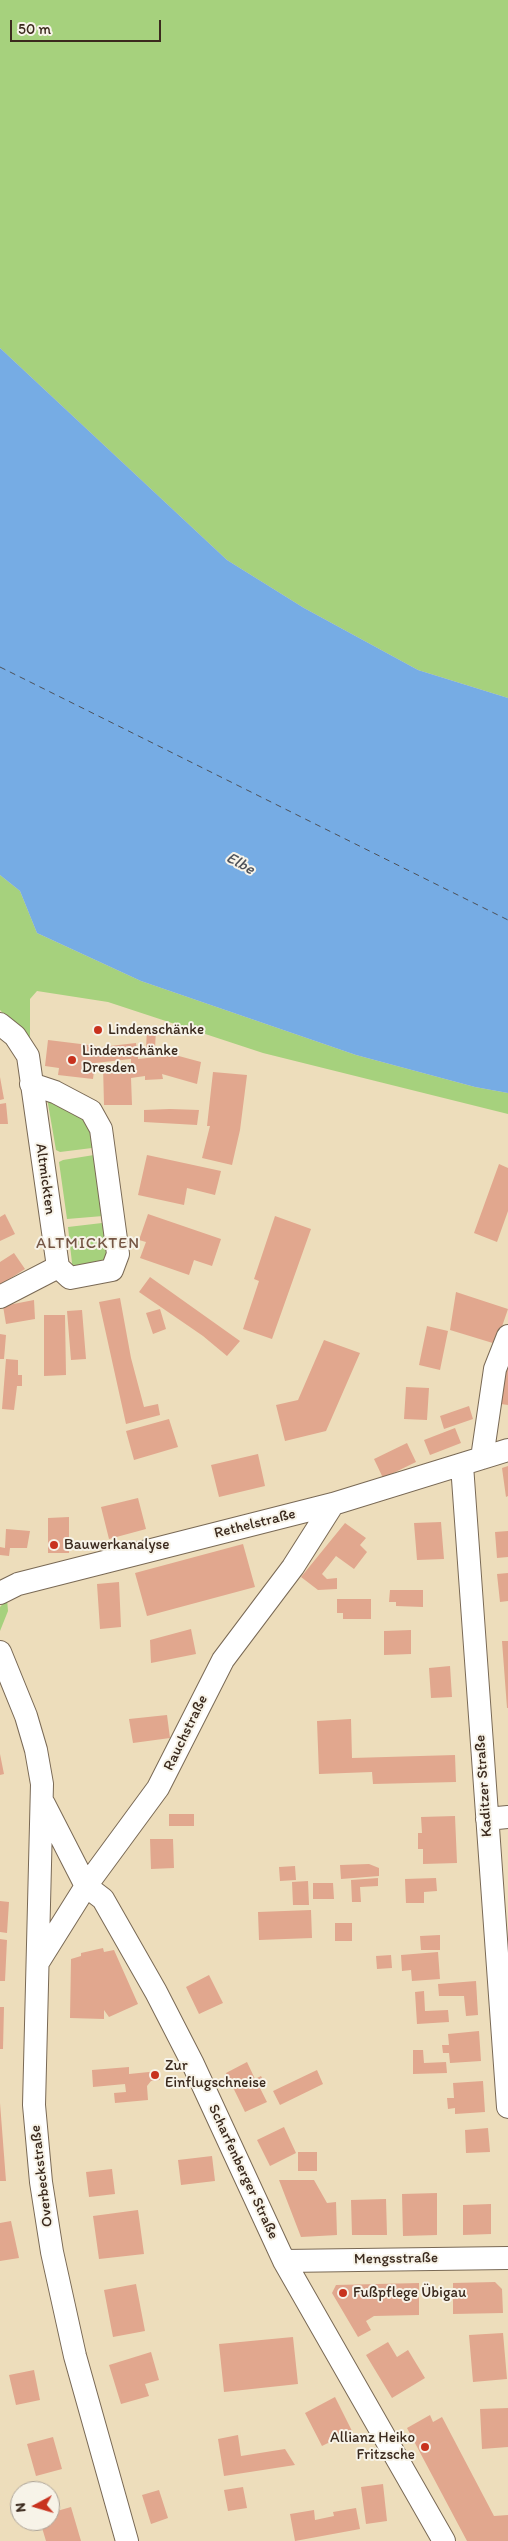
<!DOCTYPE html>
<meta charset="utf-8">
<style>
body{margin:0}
#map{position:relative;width:508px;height:2541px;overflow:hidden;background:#edddbb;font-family:Itim,sans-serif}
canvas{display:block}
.north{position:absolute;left:10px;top:2481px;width:50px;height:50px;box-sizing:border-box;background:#f7f3e8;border:1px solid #aca397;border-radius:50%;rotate:264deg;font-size:14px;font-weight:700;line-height:20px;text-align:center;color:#3b2a1e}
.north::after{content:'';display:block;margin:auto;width:18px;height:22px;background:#c8321e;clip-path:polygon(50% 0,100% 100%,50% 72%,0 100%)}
.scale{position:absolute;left:10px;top:20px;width:151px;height:22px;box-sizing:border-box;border:2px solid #3b2a1e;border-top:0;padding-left:6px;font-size:15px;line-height:18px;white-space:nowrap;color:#3b2a1e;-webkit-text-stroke:4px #f7f3e8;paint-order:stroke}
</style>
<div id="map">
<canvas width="508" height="2541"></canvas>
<div class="north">N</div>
<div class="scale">50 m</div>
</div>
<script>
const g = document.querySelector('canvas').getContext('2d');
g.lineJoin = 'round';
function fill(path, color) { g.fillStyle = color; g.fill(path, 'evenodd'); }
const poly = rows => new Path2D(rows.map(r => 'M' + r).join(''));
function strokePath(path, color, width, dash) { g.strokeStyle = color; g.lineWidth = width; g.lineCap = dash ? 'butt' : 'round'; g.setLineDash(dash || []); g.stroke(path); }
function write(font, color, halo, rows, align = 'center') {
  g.font = font + ' Itim,sans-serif'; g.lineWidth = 4; g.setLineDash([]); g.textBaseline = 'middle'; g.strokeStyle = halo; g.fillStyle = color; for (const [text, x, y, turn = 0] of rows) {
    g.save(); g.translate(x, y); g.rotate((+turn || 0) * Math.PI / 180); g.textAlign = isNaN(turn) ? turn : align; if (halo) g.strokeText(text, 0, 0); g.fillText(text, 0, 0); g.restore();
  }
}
const green = poly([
 [0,0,508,0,508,698,418,670,304,608,227,560,0,348],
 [0,875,20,891,37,933,141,981,356,1055,475,1087,508,1093,508,1114,263,1053,108,1002,37,991,30,999,30,1039,27,1040,0,1010],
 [47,1098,84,1117,92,1129,95,1145,92,1148,60,1152,56,1150],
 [94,1155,103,1216,67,1219,59,1162,63,1160],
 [102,1223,106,1226,111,1243,105,1265,73,1272,68,1227],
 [7,1599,8,1611,0,1631,0,1607]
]);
const water = poly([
 [0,348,227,560,304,608,418,670,508,698,508,1093,475,1087,356,1055,141,981,37,933,20,891,0,875]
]);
const ferry = poly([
 [0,667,508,920]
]);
const building = poly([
 [147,1027,156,1028,155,1050,146,1050],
 [48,1040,97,1046,96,1055,100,1055,101,1047,136,1043,137,1050,143,1049,144,1055,138,1056,138,1059,175,1055,201,1062,197,1084,162,1074,163,1079,145,1080,145,1076,131,1078,132,1105,104,1105,103,1065,131,1064,131,1059,95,1063,93,1079,58,1075,59,1068,45,1066],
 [213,1072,247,1075,240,1130,232,1165,202,1158,210,1126,207,1126],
 [0,1077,4,1099,0,1100],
 [6,1103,8,1124,0,1124,0,1104],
 [170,1109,199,1110,197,1125,144,1122,144,1110],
 [147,1155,221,1171,215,1195,187,1188,184,1205,138,1195],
 [499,1164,508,1168,508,1211,497,1242,474,1233],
 [5,1214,15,1234,0,1241,0,1217],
 [148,1214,221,1239,212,1266,194,1260,189,1275,140,1258,146,1242,139,1240],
 [275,1216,311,1229,272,1339,243,1329,259,1281,254,1279],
 [14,1253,25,1269,0,1285,0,1262],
 [150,1277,240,1341,227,1356,203,1336,139,1292],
 [456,1292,508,1309,496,1344,450,1330],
 [120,1298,131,1358,144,1407,158,1404,160,1415,126,1424,99,1302],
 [34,1300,35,1319,6,1324,3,1306],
 [160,1309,166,1329,153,1334,146,1313],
 [82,1310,86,1359,71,1360,67,1311],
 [44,1315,65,1315,66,1375,44,1376],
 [427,1326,448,1331,440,1370,419,1365],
 [0,1334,6,1335,4,1359,0,1359],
 [324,1340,360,1353,326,1431,285,1441,276,1405,298,1400],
 [508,1353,508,1405,501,1404],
 [6,1359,18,1360,18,1375,22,1375,22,1386,17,1386,14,1410,2,1409],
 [406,1387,429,1388,427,1420,404,1419],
 [469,1406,473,1419,444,1429,440,1416],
 [169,1419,178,1447,134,1460,126,1431],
 [455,1428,461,1443,430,1455,424,1440],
 [407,1443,416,1462,383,1478,374,1459],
 [258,1454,265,1486,219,1497,211,1465],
 [508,1466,508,1496,506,1497,502,1468],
 [138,1498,146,1529,109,1539,101,1507],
 [69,1517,69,1553,48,1553,48,1518],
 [441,1522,444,1559,417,1560,414,1523],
 [345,1523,366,1538,360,1545,367,1552,354,1569,336,1556,322,1574,327,1579,337,1578,337,1589,318,1590,301,1577],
 [6,1529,30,1531,27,1548,10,1548,9,1556,0,1555,0,1547,5,1548],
 [508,1531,508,1557,497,1558,495,1532],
 [243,1544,255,1587,147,1616,135,1573],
 [508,1573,508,1601,500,1602,497,1574],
 [119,1582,121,1627,100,1629,97,1584],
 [390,1590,423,1590,423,1607,396,1606,396,1602,389,1602],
 [337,1599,371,1599,371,1619,343,1619,343,1613,337,1613],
 [191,1629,196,1654,151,1663,150,1640],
 [411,1630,411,1654,384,1655,384,1631],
 [502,1641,508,1641,508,1708,507,1708],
 [450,1666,452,1697,431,1698,429,1668],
 [167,1715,170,1738,133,1743,129,1719],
 [351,1719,352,1758,455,1755,456,1782,373,1784,372,1772,319,1774,317,1721],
 [0,1754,4,1774,0,1775],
 [169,1814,194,1814,194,1826,169,1826],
 [455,1816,457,1863,423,1864,423,1849,418,1849,418,1833,422,1833,421,1817],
 [150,1839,173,1839,174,1868,151,1869],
 [369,1864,379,1868,379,1876,341,1879,340,1865],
 [295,1866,296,1880,280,1881,279,1867],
 [378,1878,378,1886,360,1887,361,1902,352,1902,351,1880],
 [436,1878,437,1891,424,1892,424,1903,406,1903,405,1879],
 [308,1881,309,1905,293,1905,292,1882],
 [313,1883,333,1883,334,1899,313,1899],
 [0,1901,9,1902,7,1933,0,1932],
 [311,1910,312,1938,259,1940,258,1912],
 [335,1923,352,1923,352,1941,335,1941],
 [440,1935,440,1950,421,1950,420,1936],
 [0,1939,7,1940,5,1981,0,1981],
 [103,1948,104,1952,114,1950,138,2004,109,2017,104,2010,104,2019,70,2018,71,1959,81,1956,81,1953],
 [438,1952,440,1979,412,1981,411,1970,402,1971,401,1955],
 [391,1955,392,1968,377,1969,376,1956],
 [209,1975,223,2003,199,2014,186,1987],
 [476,1981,478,2015,466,2016,464,1996,439,1996,438,1984],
 [424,1991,425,2011,448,2010,449,2022,417,2024,415,1992],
 [0,2007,4,2007,3,2049,0,2049],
 [479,2031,481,2061,450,2063,449,2053,443,2053,442,2045,449,2045,448,2034],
 [413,2050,423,2050,424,2063,446,2062,447,2073,413,2074],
 [247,2062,255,2079,261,2076,266,2086,260,2088,267,2102,245,2112,226,2073],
 [129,2067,129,2074,159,2071,160,2080,151,2081,147,2086,148,2100,115,2103,114,2093,126,2092,125,2084,93,2087,92,2070],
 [317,2070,323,2084,280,2105,273,2091],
 [483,2081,485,2112,455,2114,455,2108,448,2109,447,2098,454,2098,453,2083],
 [0,2103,6,2181,0,2181],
 [284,2127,296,2153,270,2166,257,2140],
 [488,2128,490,2152,466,2153,465,2130],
 [298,2152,317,2152,317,2171,298,2171],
 [212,2156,215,2181,181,2185,178,2160],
 [112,2169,115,2194,89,2197,86,2172],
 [279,2180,314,2180,327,2203,336,2202,337,2235,301,2237],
 [437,2193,437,2235,403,2236,402,2194],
 [386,2199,387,2235,352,2235,351,2200],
 [491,2204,491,2234,463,2235,463,2205],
 [138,2210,144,2254,99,2259,93,2216],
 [11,2221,19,2258,0,2261,0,2223],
 [495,2282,502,2289,503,2313,453,2314,453,2283],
 [419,2283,419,2315,374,2316,366,2321,371,2330,358,2337,332,2293,336,2285],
 [136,2284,145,2331,113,2337,104,2290],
 [503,2333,507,2379,473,2382,469,2335],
 [293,2337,298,2384,224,2392,219,2344],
 [388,2342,397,2357,408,2350,425,2378,392,2398,366,2355],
 [151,2352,159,2380,145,2384,149,2396,121,2404,109,2365],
 [34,2370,40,2400,16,2405,9,2375],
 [335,2397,352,2431,322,2446,305,2413],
 [508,2408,508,2447,482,2449,480,2409],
 [430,2415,433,2422,442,2417,494,2516,508,2515,508,2541,467,2541,407,2428],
 [238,2435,241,2456,285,2449,295,2465,224,2476,218,2439],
 [53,2437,62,2469,36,2476,27,2444],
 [383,2484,387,2521,366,2524,361,2487],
 [243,2487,247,2508,228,2511,224,2490],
 [159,2490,168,2518,151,2524,142,2495],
 [71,2507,81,2541,46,2541,40,2521,50,2521,50,2513],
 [356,2508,360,2529,295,2541,290,2514,314,2510,315,2520,334,2516,333,2512]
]);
const minor = poly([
 [0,1024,15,1036,28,1056,58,1267],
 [31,1084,55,1092,91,1111,101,1129,118,1254,112,1270,70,1278,58,1267],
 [0,1297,58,1267],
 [482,1458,495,1369,508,1336],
 [462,1465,508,2107],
 [0,1593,18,1584,333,1504,508,1450],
 [0,1652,26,1716,36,1750,42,1784,34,2105,41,2182,52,2252,75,2356,127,2541],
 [44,1804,86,1886,103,1899,156,1992,193,2064,284,2261,444,2541],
 [487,1819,508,1817],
 [39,1961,86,1886,158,1788,223,1660,293,1567,333,1504],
 [284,2261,508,2258]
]);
const markers = [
 [98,1030,5,"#c8321e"],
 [72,1060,5,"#c8321e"],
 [54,1545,5,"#c8321e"],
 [155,2075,5,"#c8321e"],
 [343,2293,5,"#c8321e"],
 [425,2447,5,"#c8321e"]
];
const poiNames = [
 ["Lindenschänke",108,1030],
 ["Lindenschänke",82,1051],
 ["Dresden",82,1068],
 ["Bauwerkanalyse",64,1545],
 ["Zur",165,2066],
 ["Einflugschneise",165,2083],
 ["Fußpflege Übigau",353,2293],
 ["Allianz Heiko",415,2438,"right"],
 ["Fritzsche",415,2455,"right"]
];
const streetNames = [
 ["Altmickten",45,1179,82],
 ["Rethelstraße",255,1524,-14],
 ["Rauchstraße",186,1733,-64],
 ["Kaditzer Straße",484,1786,-94],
 ["Scharfenberger Straße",243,2172,65],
 ["Overbeckstraße",42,2176,-97],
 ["Mengsstraße",396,2259,-1]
];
const waterNames = [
 ["Elbe",240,864,29]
];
const neighbourhoodNames = [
 ["ALTMICKTEN",88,1244]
];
fill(green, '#a6d17d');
fill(water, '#76ace4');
strokePath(ferry, '#4d5159', 1, [6, 5]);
fill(building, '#e1a78e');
strokePath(minor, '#796955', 24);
strokePath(minor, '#fff', 22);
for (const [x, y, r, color] of markers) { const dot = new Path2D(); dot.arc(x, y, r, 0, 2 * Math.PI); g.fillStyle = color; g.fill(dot); strokePath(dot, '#f7f3e8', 2); }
write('15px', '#3b2a1e', '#f7f3e8', poiNames, 'left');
write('15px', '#3b2a1e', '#f7f3e8', streetNames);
write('italic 16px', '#4d5159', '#f7f3e8', waterNames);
g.letterSpacing = '1px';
write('16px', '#755645', '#f7f3e8', neighbourhoodNames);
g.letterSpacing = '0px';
</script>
